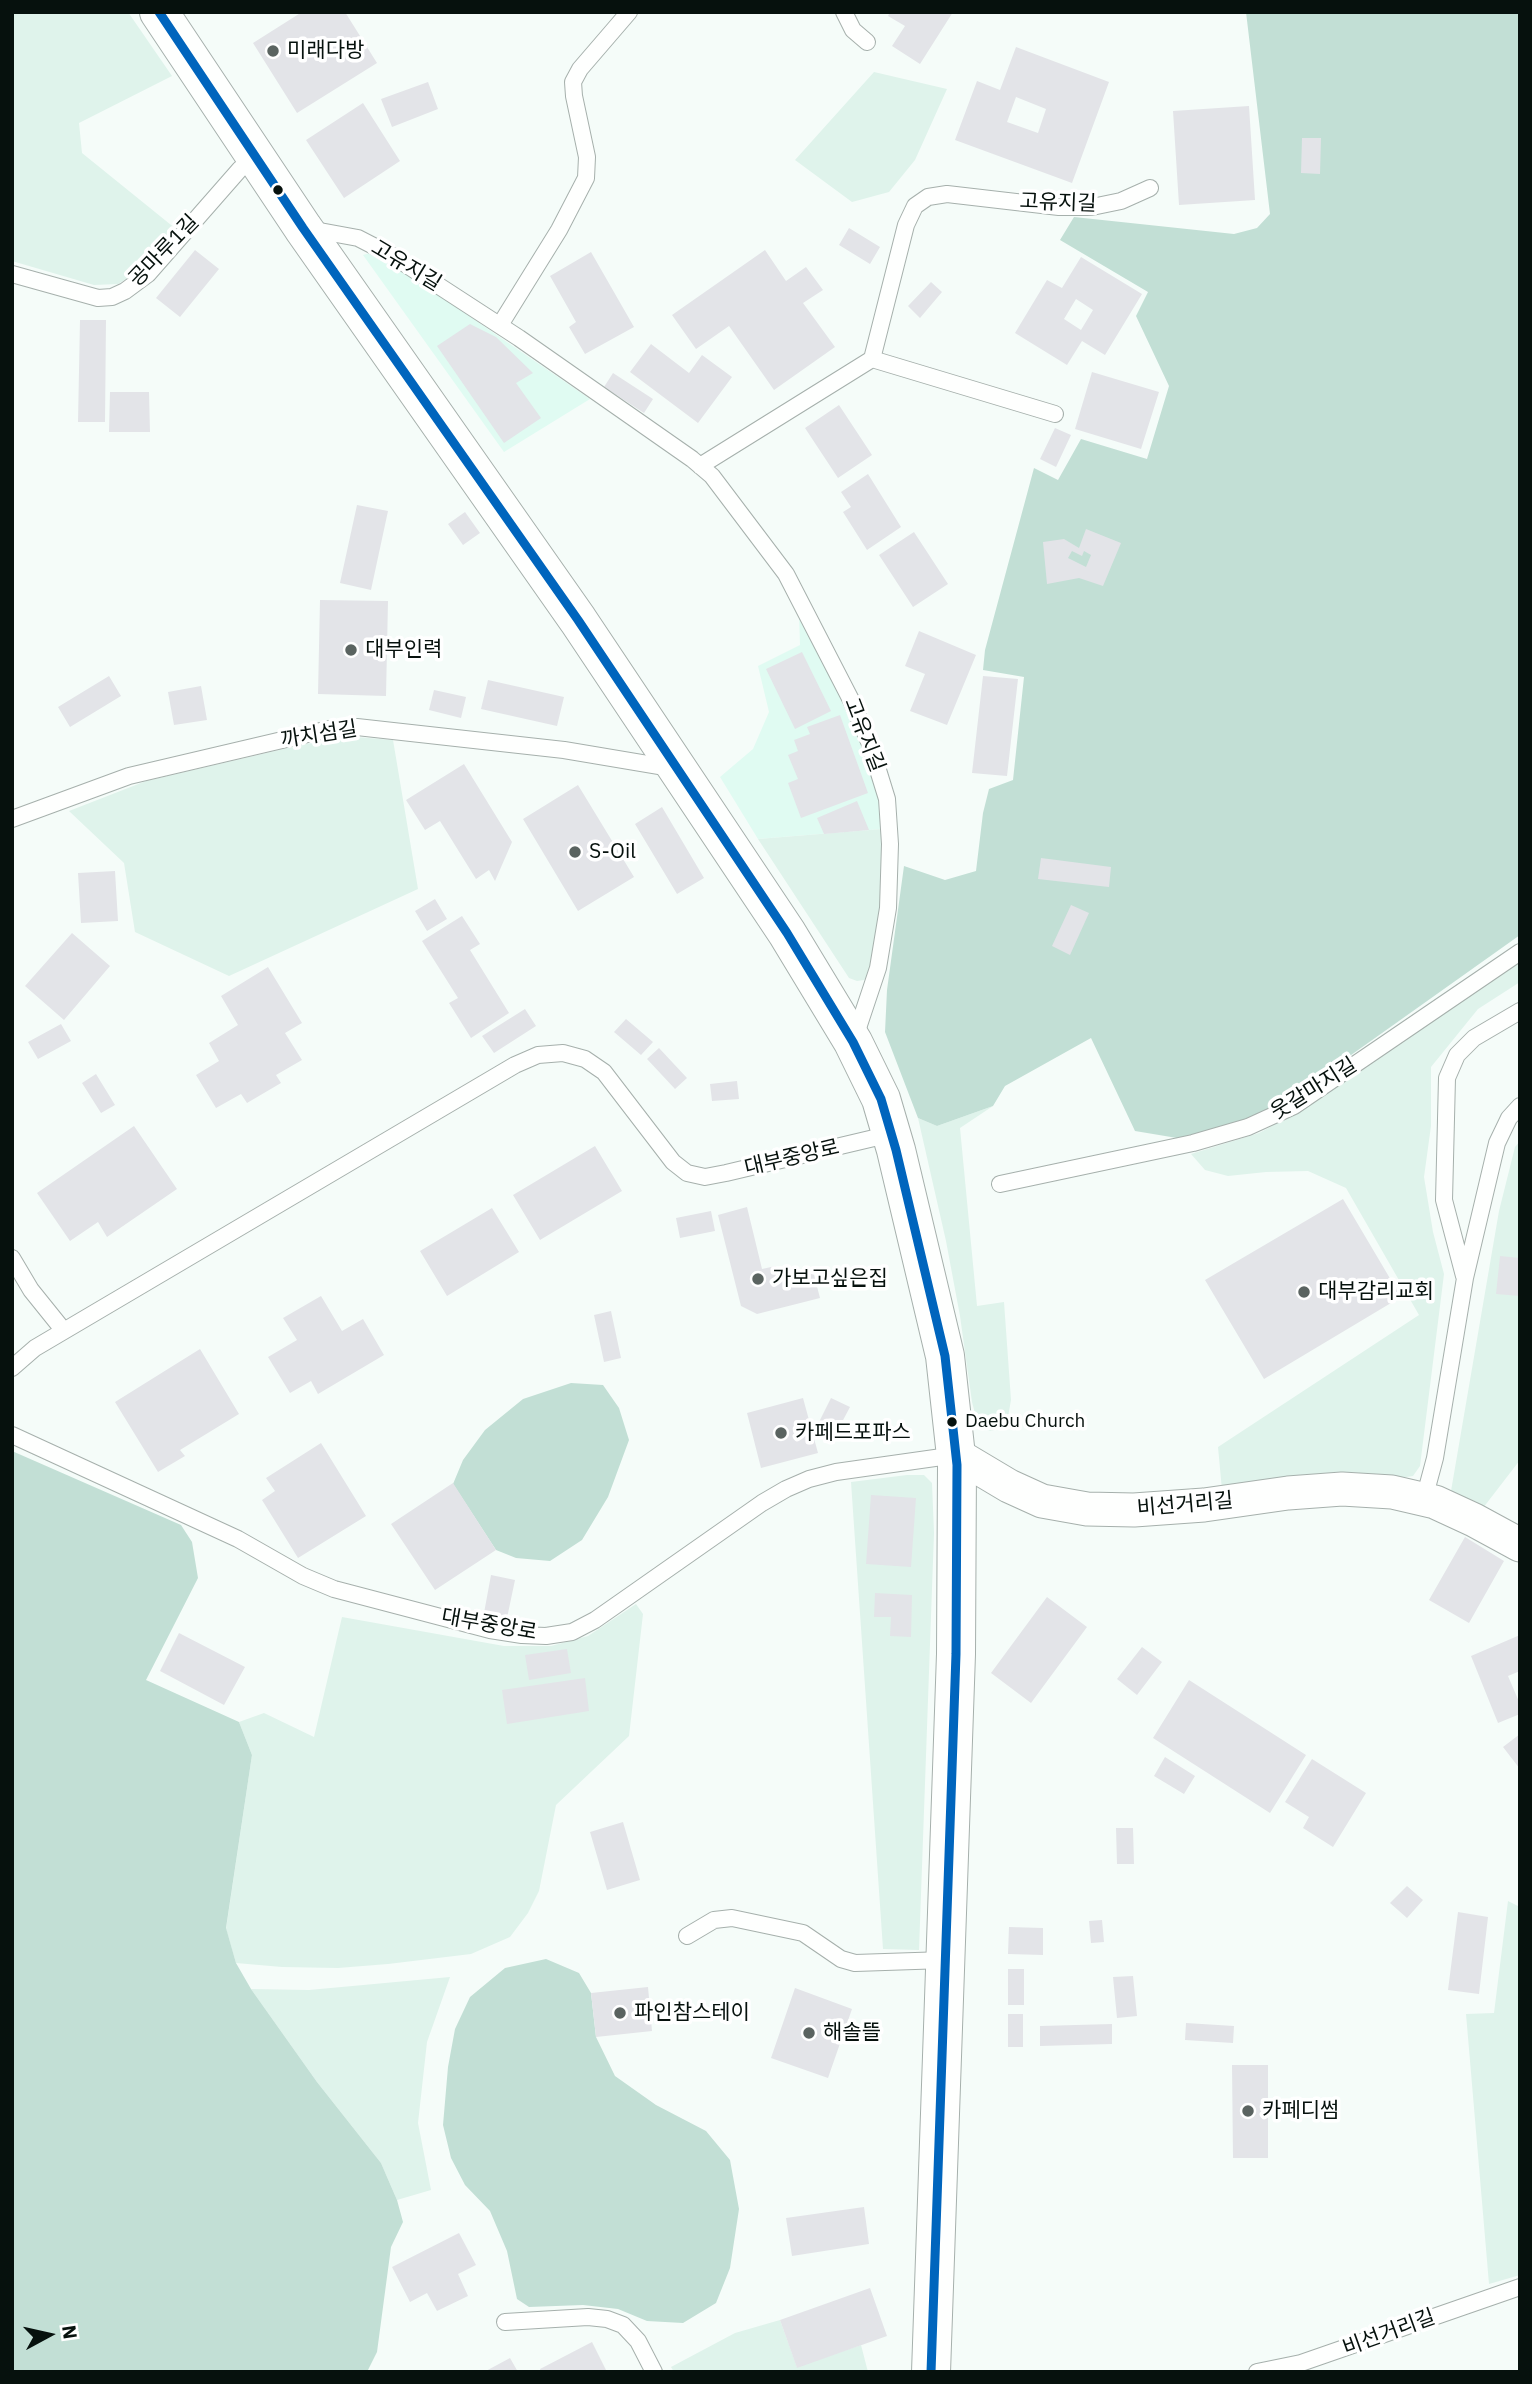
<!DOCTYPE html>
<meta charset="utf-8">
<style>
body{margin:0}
#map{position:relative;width:1532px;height:2384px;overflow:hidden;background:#f5fcf9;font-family:"IBM Plex Sans",sans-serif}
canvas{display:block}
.frame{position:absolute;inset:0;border:14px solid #06110d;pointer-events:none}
.north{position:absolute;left:14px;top:2300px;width:70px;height:70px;-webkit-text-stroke:5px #fff;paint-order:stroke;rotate:82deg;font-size:19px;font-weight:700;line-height:28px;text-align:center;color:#06110d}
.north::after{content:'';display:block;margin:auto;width:24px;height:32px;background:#06110d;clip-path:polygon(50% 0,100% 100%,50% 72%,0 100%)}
</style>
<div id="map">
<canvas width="1532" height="2384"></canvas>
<div class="frame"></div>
<div class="north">N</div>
</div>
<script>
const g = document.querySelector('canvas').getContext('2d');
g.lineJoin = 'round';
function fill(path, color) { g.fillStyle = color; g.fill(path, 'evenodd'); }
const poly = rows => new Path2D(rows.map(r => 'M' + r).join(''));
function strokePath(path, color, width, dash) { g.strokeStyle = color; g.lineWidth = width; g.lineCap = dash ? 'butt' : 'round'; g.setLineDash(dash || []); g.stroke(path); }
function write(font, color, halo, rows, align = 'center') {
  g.font = font + ' "IBM Plex Sans","Noto Sans KR",sans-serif'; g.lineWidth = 7; g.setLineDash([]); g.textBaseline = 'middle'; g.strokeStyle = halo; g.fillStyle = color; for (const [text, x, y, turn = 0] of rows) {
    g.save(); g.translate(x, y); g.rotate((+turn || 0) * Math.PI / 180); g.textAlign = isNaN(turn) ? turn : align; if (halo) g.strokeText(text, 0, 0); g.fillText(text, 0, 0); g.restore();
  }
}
const built = poly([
 [370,253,389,261,590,399,504,452,363,255],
 [799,614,847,702,883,799,882,829,758,839,720,777,753,749,769,712,758,666,800,645]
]);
const green = poly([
 [12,12,128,12,172,76,79,123,82,153,176,229,131,276,118,284,94,285,12,261],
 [874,72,947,89,915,160,889,192,852,202,795,160],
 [356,737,393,740,418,889,229,976,135,932,124,863,69,811,146,781,305,744],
 [882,829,881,900,874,960,870,974,864,980,857,981,849,978,758,839],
 [1520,962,1520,982,1478,1009,1431,1067,1431,1126,1424,1177,1433,1232,1444,1274,1420,1466,1413,1476,1400,1478,1351,1472,1222,1490,1218,1447,1419,1315,1346,1188,1308,1171,1266,1172,1228,1176,1205,1170,1191,1154,1259,1133,1304,1109],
 [993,1106,960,1128,977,1306,1004,1302,1011,1400,1008,1417,1000,1427,993,1431,985,1430,977,1421,972,1402,960,1316,946,1241,918,1118,937,1126],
 [1520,1141,1520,1460,1483,1508,1451,1491,1499,1211,1515,1147],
 [907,1475,924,1475,932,1483,934,1533,919,1950,883,1949,851,1482],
 [636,1604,643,1614,629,1736,556,1805,539,1891,528,1913,510,1937,471,1954,388,1964,338,1968,282,1967,236,1963,226,1929,252,1755,239,1722,264,1713,314,1737,342,1617,504,1646,551,1646,588,1636],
 [1508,1901,1520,1907,1520,2275,1489,2284,1466,2014,1494,2013],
 [450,1977,427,2042,418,2123,431,2190,397,2200,381,2163,317,2082,251,1989,309,1990],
 [780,2320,797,2367,861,2345,868,2372,674,2372,671,2367,735,2333]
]);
const forest = poly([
 [1246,12,1520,12,1520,935,1299,1092,1243,1122,1183,1139,1135,1131,1091,1038,1005,1086,993,1106,937,1126,918,1118,885,1032,887,990,904,866,945,880,976,871,983,813,989,789,1013,780,1024,677,983,670,985,650,1034,468,1058,480,1081,439,1147,459,1169,386,1136,316,1148,292,1060,240,1074,217,1234,234,1257,228,1270,214],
 [571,1383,603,1385,619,1408,629,1440,608,1497,582,1540,550,1561,516,1558,496,1550,453,1484,463,1460,485,1430,523,1399],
 [12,1451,181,1525,192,1542,198,1578,146,1680,239,1722,252,1755,226,1928,236,1963,251,1989,317,2082,381,2163,397,2200,403,2222,391,2247,377,2352,367,2372,12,2372],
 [546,1959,579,1973,591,1993,596,2037,615,2076,656,2105,706,2131,730,2160,739,2209,730,2268,716,2303,683,2323,647,2321,618,2309,583,2305,529,2307,517,2299,507,2251,490,2211,465,2185,451,2158,443,2125,448,2067,455,2029,470,1997,505,1968]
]);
const building = poly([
 [302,12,345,12,377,63,297,113,253,43],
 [890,12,953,12,920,64,892,46,905,26,888,16],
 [1016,47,1109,82,1072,183,955,140,977,81,1000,90],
 [1016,97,1046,109,1038,133,1007,122],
 [428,82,438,109,392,127,381,99],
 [363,103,400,161,344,198,306,140],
 [1249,106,1255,200,1179,205,1173,111],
 [1302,138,1321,138,1320,174,1301,173],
 [849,228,880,247,870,264,839,245],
 [195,250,219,269,180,317,156,298],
 [765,250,786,281,806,267,823,290,803,303,835,347,774,390,729,326,696,349,672,315],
 [591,252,634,327,585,354,569,327,576,322,550,276],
 [1081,257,1142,294,1105,355,1082,341,1067,365,1015,333,1047,280,1062,288],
 [1076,299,1093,310,1081,330,1064,319],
 [931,282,942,292,920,318,908,306],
 [80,320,106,320,105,422,78,422],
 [470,324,496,337,533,373,516,383,541,418,504,443,437,346],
 [651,344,689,373,702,355,732,377,698,423,630,372],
 [1092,372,1159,392,1141,449,1075,429],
 [613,373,653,399,644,413,604,387],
 [110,392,149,392,150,432,109,432],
 [839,405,872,455,838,478,805,428],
 [1055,428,1071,435,1056,467,1040,459],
 [868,474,901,527,867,550,843,512,851,507,841,492],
 [357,505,388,511,371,590,340,583],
 [465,512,480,533,463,545,448,524],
 [1086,529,1121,543,1103,586,1079,578,1047,584,1043,542,1064,539,1079,548],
 [1072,551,1082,556,1084,551,1091,555,1086,567,1068,558],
 [914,532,948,584,913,607,879,555],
 [320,600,388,601,386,696,318,694],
 [919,631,976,655,947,725,910,711,925,674,905,666],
 [802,652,831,711,795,729,766,669],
 [109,676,121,696,70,727,58,707],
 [983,676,1018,679,1007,776,972,773],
 [488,680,564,697,557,726,481,709],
 [201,686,207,720,174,725,168,692],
 [434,690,466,697,461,718,429,710],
 [840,715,868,793,801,818,788,783,798,779,788,755,798,751,794,740,810,734,807,727],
 [464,764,512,842,495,881,489,870,476,879,440,821,425,830,406,800],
 [578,785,634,877,578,911,523,819],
 [857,801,869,830,824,834,817,818],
 [662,807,704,878,677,894,635,824],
 [1041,858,1111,867,1109,887,1038,879],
 [115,871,118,921,81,923,78,873],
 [435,899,447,919,427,931,415,911],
 [1071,905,1089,913,1070,955,1052,946],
 [462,916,480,944,470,950,509,1013,471,1038,449,1003,458,998,422,941],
 [72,933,110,966,64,1020,25,986],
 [268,967,302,1023,285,1033,302,1060,276,1075,281,1083,247,1103,241,1094,216,1108,196,1075,219,1061,209,1043,238,1025,221,996],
 [525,1009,536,1026,494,1053,482,1036],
 [626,1019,653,1042,641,1055,614,1032],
 [61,1024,71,1041,38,1059,28,1042],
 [659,1048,687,1078,675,1089,647,1059],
 [96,1074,115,1105,101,1113,82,1083],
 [737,1081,739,1099,712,1101,710,1084],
 [134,1126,177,1189,107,1237,98,1222,70,1241,37,1193],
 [595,1146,622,1191,540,1240,513,1195],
 [1343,1199,1401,1297,1264,1379,1205,1280],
 [747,1207,762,1269,776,1266,779,1279,813,1271,820,1298,757,1314,741,1306,718,1215],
 [492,1208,519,1252,447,1296,420,1251],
 [711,1211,715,1231,680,1238,676,1218],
 [1500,1256,1520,1258,1520,1296,1496,1294],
 [321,1296,342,1331,363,1319,384,1355,318,1394,311,1381,290,1393,268,1357,297,1340,283,1318],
 [611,1311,621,1358,604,1362,594,1315],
 [200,1349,239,1414,180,1450,185,1456,158,1472,115,1402],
 [803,1398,818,1453,761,1468,747,1413],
 [831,1398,850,1407,833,1439,815,1430],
 [321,1443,366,1516,298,1558,262,1500,275,1491,266,1478],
 [453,1483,496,1550,435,1590,391,1524],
 [871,1495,916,1498,911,1567,866,1564],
 [1465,1537,1504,1561,1469,1623,1429,1600],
 [491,1575,515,1580,507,1618,484,1613],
 [875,1593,912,1595,911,1637,890,1636,891,1617,874,1617],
 [1047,1597,1087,1627,1031,1703,991,1673],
 [179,1633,245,1667,224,1705,160,1671],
 [1520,1635,1520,1671,1508,1676,1520,1704,1520,1714,1498,1723,1471,1656],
 [1142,1647,1162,1662,1137,1695,1117,1679],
 [567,1649,571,1673,529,1680,525,1655],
 [585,1678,589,1711,507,1724,502,1690],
 [1189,1680,1306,1755,1270,1813,1153,1738],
 [1520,1734,1520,1769,1503,1747],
 [1165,1757,1195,1776,1184,1794,1154,1776],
 [1312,1759,1366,1793,1333,1847,1303,1828,1309,1817,1285,1802],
 [623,1822,640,1880,607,1890,590,1832],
 [1116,1828,1133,1828,1134,1864,1117,1864],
 [1407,1886,1423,1900,1407,1918,1390,1903],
 [1458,1912,1488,1917,1479,1994,1448,1990],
 [1102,1920,1104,1942,1091,1943,1089,1921],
 [1009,1927,1043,1928,1043,1955,1008,1954],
 [1008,1969,1024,1969,1024,2005,1008,2005],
 [1133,1976,1137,2016,1117,2018,1113,1977],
 [648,1987,652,2031,596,2037,591,1993],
 [795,1988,852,2009,828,2078,771,2058],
 [1008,2014,1023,2014,1023,2047,1008,2047],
 [1186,2023,1234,2026,1233,2043,1185,2040],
 [1112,2024,1112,2044,1040,2046,1040,2026],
 [1232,2065,1268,2065,1268,2158,1233,2158],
 [864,2207,869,2244,792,2256,786,2218],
 [459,2233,476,2265,458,2274,468,2296,437,2311,427,2293,410,2302,392,2267],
 [870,2288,887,2336,797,2368,780,2320],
 [592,2342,607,2372,541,2372,540,2369],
 [510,2358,518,2372,484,2372]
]);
const service = poly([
 [844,12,853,30,867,42],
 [309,229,358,238,393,256,519,338,692,459,712,476,786,574,851,700,870,744,887,799,890,844,888,908,878,968,855,1037],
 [12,274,98,298,112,297,125,291,148,274,240,169,255,156],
 [500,325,559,230,586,178,587,157,574,96,573,82,580,69,629,12],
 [872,359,1055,414],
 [700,466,872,359,906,225,915,206,928,197,947,194,1059,207,1092,207,1121,201,1150,188],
 [12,819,129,776,329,729,357,727,564,750,671,768],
 [1000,1184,1193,1143,1248,1127,1294,1106,1520,952],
 [12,1258,31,1290,64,1331],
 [1464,1276,1444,1200,1447,1078,1457,1055,1474,1038,1520,1011],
 [12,1368,35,1348,515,1065,538,1055,563,1053,585,1059,604,1072,673,1162,687,1173,705,1177,726,1173,891,1134],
 [12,1435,238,1539,303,1576,334,1589,490,1630,522,1635,546,1636,572,1632,595,1620,762,1503,786,1489,809,1479,836,1472,956,1455],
 [1424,1499,1435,1458,1465,1278,1497,1143,1509,1118,1520,1106],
 [687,1936,714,1920,732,1918,803,1933,841,1959,855,1963,945,1960],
 [505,2322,588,2317,607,2319,623,2325,638,2341,654,2372],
 [1257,2372,1301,2363,1520,2287]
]);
const minor = poly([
 [957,1455,1009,1486,1042,1501,1087,1509,1134,1510,1204,1505,1288,1493,1342,1489,1392,1492,1435,1502,1474,1520,1520,1545]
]);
const tertiary = poly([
 [159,12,303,228,578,620,787,933,853,1042,881,1099,896,1150,945,1356,957,1465,956,1654,931,2372]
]);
const bus1 = poly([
 [159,12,303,228,578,620,787,933,853,1042,881,1099,896,1150,945,1356,957,1465,956,1654,931,2372]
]);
const markers = [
 [273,51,7,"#5a6360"],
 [278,190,6,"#06110d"],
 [351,650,7,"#5a6360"],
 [575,852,7,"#5a6360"],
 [758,1279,7,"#5a6360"],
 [1304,1292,7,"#5a6360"],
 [952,1422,6,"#06110d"],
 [781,1433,7,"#5a6360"],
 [620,2013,7,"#5a6360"],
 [809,2033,7,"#5a6360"],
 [1248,2111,7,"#5a6360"]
];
const busNames = [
 ["Daebu Church",965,1422]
];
const poiNames = [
 ["미래다방",287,51],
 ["대부인력",365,650],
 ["S-Oil",589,852],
 ["가보고싶은집",772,1279],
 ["대부감리교회",1318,1292],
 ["카페드포파스",795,1433],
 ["파인참스테이",634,2013],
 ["해솔뜰",823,2033],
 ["카페디썸",1262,2111]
];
const streetNames = [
 ["고유지길",1058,203,2],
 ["공마루1길",164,251,-46],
 ["고유지길",406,266,31],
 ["까치섬길",319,735,-9],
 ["고유지길",864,735,69],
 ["웃갈마지길",1314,1089,-32],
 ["대부중앙로",792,1158,-13],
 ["비선거리길",1185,1505,-5],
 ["대부중앙로",489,1625,10],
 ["비선거리길",1389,2333,-20]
];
fill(built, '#e0fbf2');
fill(green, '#dff3eb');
fill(forest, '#c2dfd5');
fill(building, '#e3e4e8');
strokePath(service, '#a6b0ac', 18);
strokePath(minor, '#a6b0ac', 35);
strokePath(tertiary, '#a6b0ac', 40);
strokePath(service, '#fefffe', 16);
strokePath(minor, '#fefffe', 33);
strokePath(tertiary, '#fefffe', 38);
strokePath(bus1, '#0065bd', 9);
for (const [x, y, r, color] of markers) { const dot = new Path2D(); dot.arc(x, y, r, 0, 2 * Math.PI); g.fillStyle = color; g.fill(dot); strokePath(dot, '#fff', 2.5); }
write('19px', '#06110d', '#fff', busNames, 'left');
write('21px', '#06110d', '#fff', poiNames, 'left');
write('21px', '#06110d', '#fff', streetNames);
</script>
